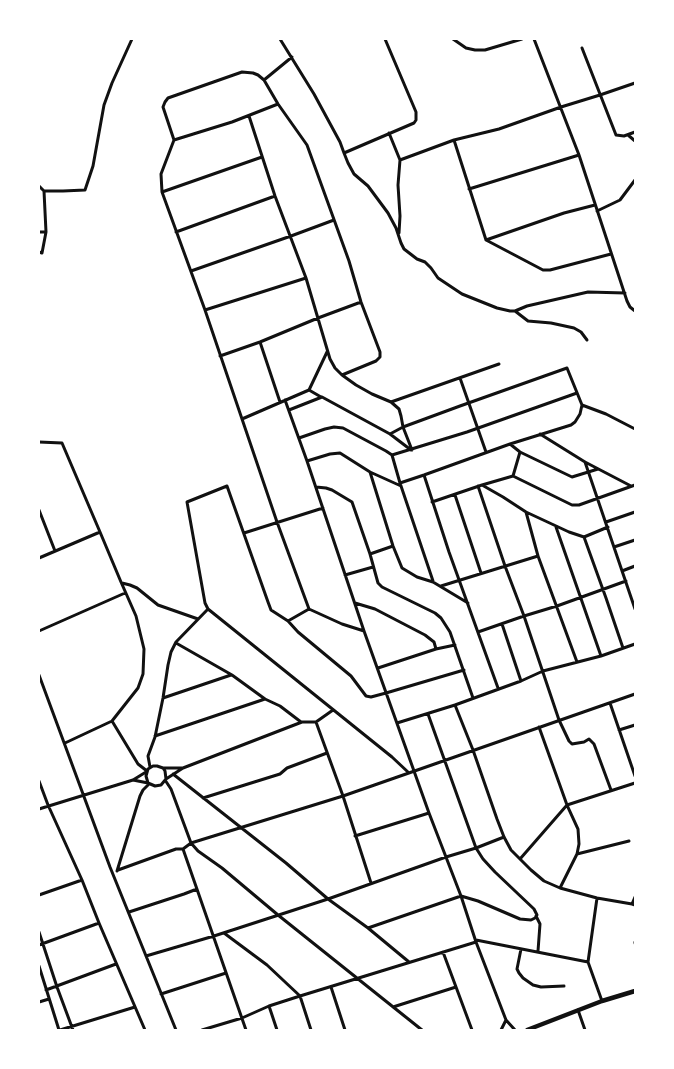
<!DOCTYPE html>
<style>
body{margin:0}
#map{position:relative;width:674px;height:1069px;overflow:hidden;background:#fff;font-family:Jost,sans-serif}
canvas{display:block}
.frame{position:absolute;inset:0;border:40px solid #fff;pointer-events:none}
</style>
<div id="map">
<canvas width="674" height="1069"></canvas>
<div class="frame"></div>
</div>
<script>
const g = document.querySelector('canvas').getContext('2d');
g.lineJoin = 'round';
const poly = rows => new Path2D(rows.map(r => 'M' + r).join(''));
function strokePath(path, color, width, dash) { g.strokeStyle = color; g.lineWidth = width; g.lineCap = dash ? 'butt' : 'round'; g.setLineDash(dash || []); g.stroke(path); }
const minor = poly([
 [280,39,314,94,340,142,344,153,414,123,416,120,416,112,385,39],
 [453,39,466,48,475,50,485,50,522,39],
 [534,39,579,155,627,301,630,307,635,311],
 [582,48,616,135,624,136,635,132],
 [264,80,292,57],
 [249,116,275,196,306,278,330,359,335,368,342,375,356,385,372,394,391,402,399,409,401,416,403,427,412,450],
 [389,133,400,160],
 [628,135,635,141],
 [174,140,232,122,278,104],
 [344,153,348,163,354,174,368,186,388,213,396,228,401,243,404,249,417,259,425,262,431,268,438,278,462,294,497,308,510,311,515,311,527,306,588,292,625,293],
 [39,186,44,191,63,191,85,190,93,166,104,105,112,83,132,39],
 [469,189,579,155],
 [162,192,262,157],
 [597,211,620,200,635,180],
 [39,232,46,232],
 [176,232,275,196],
 [399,233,400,216,398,185,400,160,454,140],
 [486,240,564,213,595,205],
 [39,252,42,253,46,232,44,191],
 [611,254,550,270,543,270,486,240,454,140,499,129,561,107,600,95,635,83],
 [191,271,291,236,334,220],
 [205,310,306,278],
 [515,311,528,321,551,323,574,328,581,332,587,340],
 [260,342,280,402],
 [220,356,260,342,318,318,361,302],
 [342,375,376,361,380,357,380,352,361,302,349,261,307,145,278,104,264,80,258,75,253,73,242,72,168,98,165,102,163,107,174,140,161,174,162,192,205,310,277,522,309,609,342,624,364,631],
 [460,378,486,452],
 [309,390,321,397],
 [285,400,307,461,364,631,429,813,461,896,476,942,506,1020,515,1030],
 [391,402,499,364],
 [582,405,606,414,635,429],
 [289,410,322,397,390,434,411,450],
 [242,419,309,390,327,352],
 [390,434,403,427,460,406,567,368,582,405,580,414,575,422,571,425,510,444,424,475,400,483],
 [540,434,585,462,631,486],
 [299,438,325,429,334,427,343,428,386,451,392,455,467,432,577,393],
 [39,442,62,443,100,532,121,582,136,616,144,649,143,674,138,688,112,721,65,743],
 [510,444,520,452,572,477,598,469],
 [392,455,400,483,433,581],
 [307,461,330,454,340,453,370,472,401,486],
 [585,462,635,609],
 [370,472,393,546,402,568,417,577,433,582,468,603],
 [424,475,449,552,498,688],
 [513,476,572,505,579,505,635,485],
 [482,485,503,497,526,512],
 [478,486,505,566,524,616,557,606,626,581],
 [316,487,326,488,332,490,352,502,370,554,378,583,382,587,435,613,441,618,450,632,473,698],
 [455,495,481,573],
 [432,502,482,485,513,476,520,452],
 [39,510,55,551],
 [606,522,635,512],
 [556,527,601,656],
 [244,533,323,508],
 [584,537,606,598,623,648],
 [614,547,635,540],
 [370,554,393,546],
 [538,556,577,662],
 [39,558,100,532],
 [622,571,635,566],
 [345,575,373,567],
 [122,583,130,585,137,588,158,605,198,619],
 [441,586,538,556,526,512,569,532,584,537,608,527],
 [355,603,375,609,425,635,434,642,436,649],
 [288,621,309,609],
 [502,624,521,681],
 [39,631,125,593],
 [478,632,524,616,559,720,569,741,572,744,584,742,589,739,594,744,611,790],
 [176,643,232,675,265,699,280,706,301,722],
 [378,668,436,649,455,645],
 [39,675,110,867,176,1030],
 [163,698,231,675],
 [610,703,635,776],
 [455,705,473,750,497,819,504,837,511,850,531,870,544,881,560,888,597,898,632,904,635,905],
 [112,721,138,764,147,771],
 [316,722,343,796,371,883],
 [397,723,455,705,521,681,543,671,601,656,635,644],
 [539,727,567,805,578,829,579,844,577,854,560,888],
 [619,730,635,725],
 [155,736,265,699],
 [150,767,148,756,155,737,163,698,168,665,171,652,176,642,208,609],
 [163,768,182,768],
 [409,773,392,757,208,609,205,603,187,502,227,486,268,602,271,610,288,621,298,632,351,676,366,696,371,697,386,693,464,670],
 [173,774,286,863,328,899,368,928,409,962],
 [166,779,183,768,302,722,316,722,333,710],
 [133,780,148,783,155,786,161,785,166,779,165,771,163,768,157,766,153,766,148,769,146,776,148,783],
 [165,780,171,789,191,843,198,851,222,868,278,915,422,1030],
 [39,781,48,805,82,880,99,923,145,1030],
 [203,798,280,774,287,768,327,753],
 [39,809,133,780,146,772],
 [355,836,429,813],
 [183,849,191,843,343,796,635,694],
 [577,854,629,841],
 [520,859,567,805,635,783],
 [118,870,176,849,183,849,246,1030],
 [117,871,140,796,143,790,149,784],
 [39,895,82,880],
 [597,898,588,962,602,1001],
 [632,904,635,897],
 [129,912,184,894,197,889],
 [536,916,540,924,538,951],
 [368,928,461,896,478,901,520,919,531,920,535,918,537,915,534,909,495,872,483,859,476,848,428,714],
 [39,932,57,987,73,1030],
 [224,933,267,965,300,996,311,1030],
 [476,940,588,962],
 [635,942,635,943],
 [39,945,99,923],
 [521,949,517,969,519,973,523,978,533,985,541,987,564,986],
 [443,952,472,1030],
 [146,956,214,936,328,899,446,857,476,848,504,837],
 [39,966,59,1030],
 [331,987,345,1030],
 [46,990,116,964],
 [161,994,226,973],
 [39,1002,49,999],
 [269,1006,277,1030],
 [393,1007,456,987],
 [578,1010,585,1030],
 [60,1030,135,1007],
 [202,1030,242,1018,269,1006,300,996,476,942],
 [501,1030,506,1020]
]);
const tertiary = poly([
 [527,1030,602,1001,635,991]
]);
strokePath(minor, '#111', 3);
strokePath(tertiary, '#111', 4.5);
</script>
